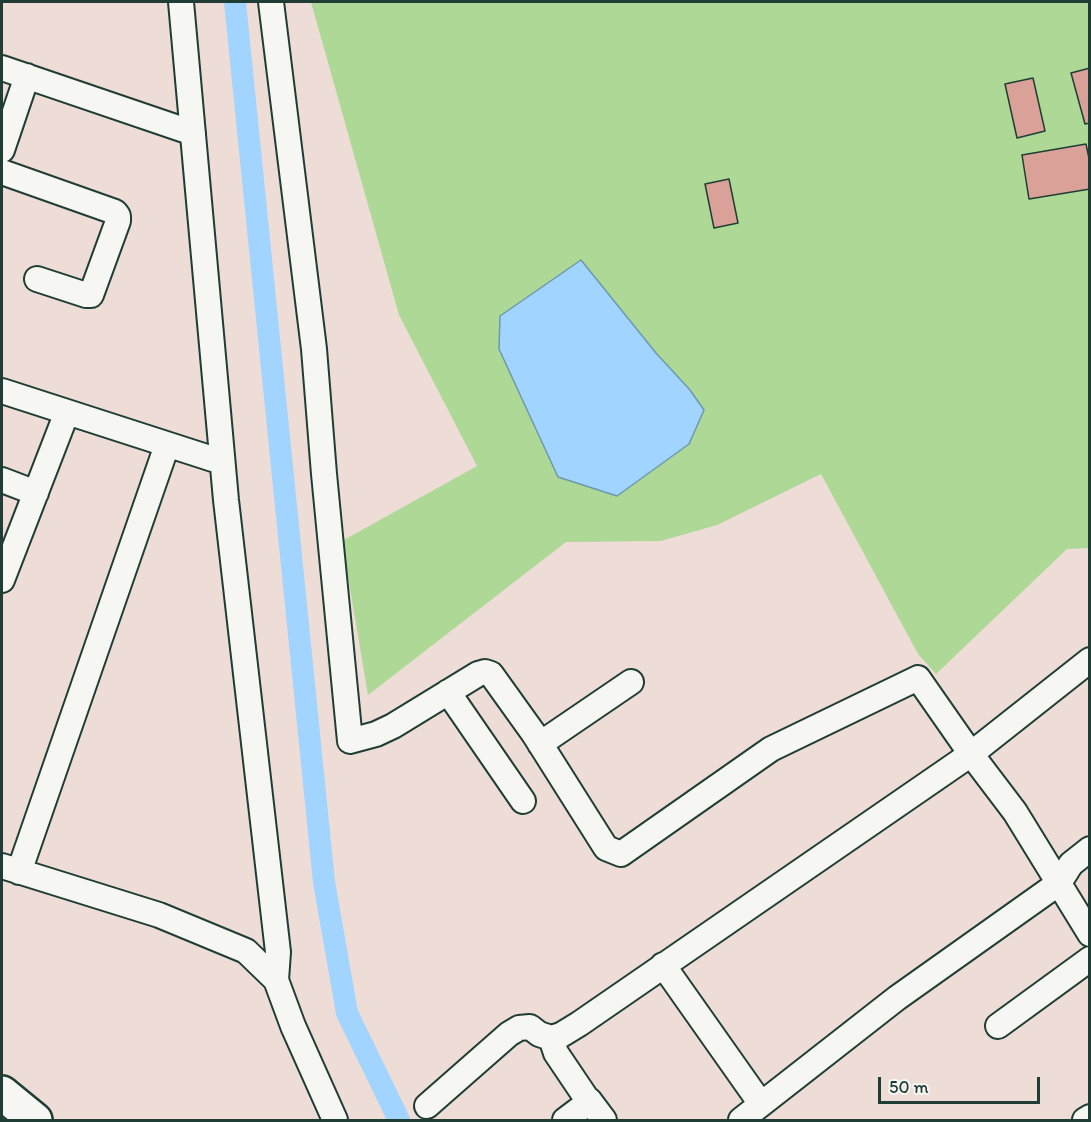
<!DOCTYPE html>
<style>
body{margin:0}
#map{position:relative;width:1091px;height:1122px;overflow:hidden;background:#eedcd7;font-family:Itim,sans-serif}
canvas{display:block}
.frame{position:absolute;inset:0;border:3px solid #1f3d34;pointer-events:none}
.scale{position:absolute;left:878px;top:1077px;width:162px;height:27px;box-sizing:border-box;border:3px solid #1f3d34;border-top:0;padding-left:8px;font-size:18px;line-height:21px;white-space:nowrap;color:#1f3d34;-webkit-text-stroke:4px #f6f6f2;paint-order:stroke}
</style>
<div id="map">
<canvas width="1091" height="1122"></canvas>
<div class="frame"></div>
<div class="scale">50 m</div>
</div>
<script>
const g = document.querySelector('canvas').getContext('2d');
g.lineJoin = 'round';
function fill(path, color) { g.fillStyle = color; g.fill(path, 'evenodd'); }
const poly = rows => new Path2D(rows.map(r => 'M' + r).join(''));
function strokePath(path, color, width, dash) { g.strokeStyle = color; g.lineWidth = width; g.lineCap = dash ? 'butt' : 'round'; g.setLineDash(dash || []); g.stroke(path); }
const green = poly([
 [311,2,1089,2,1089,548,1067,549,936,674,918,654,821,474,717,525,661,541,566,542,368,695,342,541,477,466,399,315]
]);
const water = poly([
 [581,260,656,353,690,390,704,410,689,444,617,496,558,477,499,349,500,316,581,260]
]);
const canal = poly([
 [235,2,324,882,347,1013,399,1120]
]);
const building = poly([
 [1090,68,1090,123,1085,124,1071,73,1090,68],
 [1033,78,1045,131,1017,138,1005,84,1033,78],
 [1086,144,1090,163,1090,189,1029,199,1022,155,1086,144],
 [729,179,738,223,714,228,705,184,729,179]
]);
const street = poly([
 [181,2,226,500,278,952,276,980],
 [271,2,314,349,324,474,350,741,376,734,393,726,478,674,485,672,491,674,534,734,606,848,621,854,771,749,918,678,971,754,1015,812,1090,934],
 [2,68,193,133],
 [2,150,27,76],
 [2,172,115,212,118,216,118,221,91,295,86,295,37,279],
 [2,391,222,462],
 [2,480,36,493],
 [2,580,67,412],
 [448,692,523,801],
 [540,744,631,682],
 [2,866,159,915,246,951,276,980,293,1026,335,1120],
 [19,872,167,445],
 [663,965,761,1104],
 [998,1026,1090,959],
 [551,1038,556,1053,589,1102,565,1120],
 [589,1102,589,1100,604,1120],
 [427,1106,509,1034,519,1028,530,1027,539,1034,551,1038,561,1035,579,1024,971,754,1090,660],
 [741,1120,897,998,1059,883,1071,864,1090,849],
 [1085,1120,1090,1117]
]);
const secondary = poly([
 [2,1093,35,1120]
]);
fill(green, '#add896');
fill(water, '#a1d4ff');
strokePath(water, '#6d98ae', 1.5);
strokePath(canal, '#a1d4ff', 22);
fill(building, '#daa199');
strokePath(building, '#1f3d34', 1.5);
strokePath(street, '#1f3d34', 28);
strokePath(secondary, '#1f3d34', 38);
strokePath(street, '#f6f6f2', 24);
strokePath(secondary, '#f6f6f2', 33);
</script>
